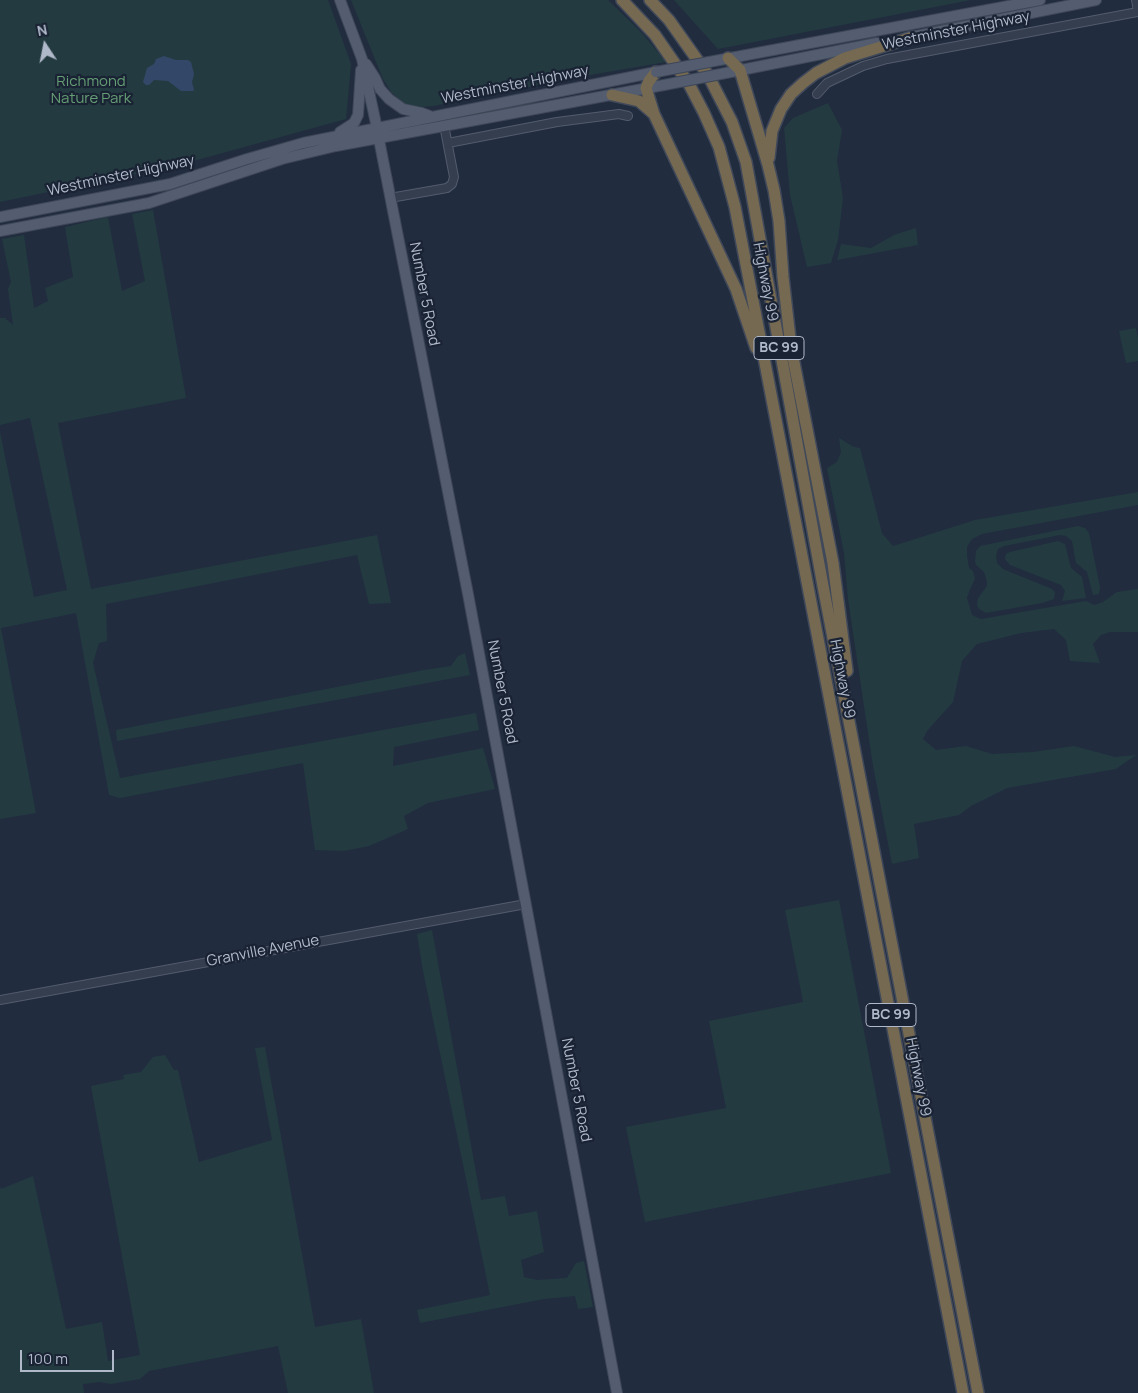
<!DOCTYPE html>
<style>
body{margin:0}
#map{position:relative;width:1138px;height:1393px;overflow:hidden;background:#212c3f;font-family:Manrope,sans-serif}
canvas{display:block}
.north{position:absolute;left:20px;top:20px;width:50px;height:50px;-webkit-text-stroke:4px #1a2334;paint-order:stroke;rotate:349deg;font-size:14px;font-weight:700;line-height:20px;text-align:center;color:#b0b9ca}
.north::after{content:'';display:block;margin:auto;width:18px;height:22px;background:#b0b9ca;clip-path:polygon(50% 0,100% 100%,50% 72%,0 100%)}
.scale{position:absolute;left:20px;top:1350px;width:94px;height:22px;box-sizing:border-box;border:2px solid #b0b9ca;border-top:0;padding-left:6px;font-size:15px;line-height:18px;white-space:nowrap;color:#b0b9ca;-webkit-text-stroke:4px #1a2334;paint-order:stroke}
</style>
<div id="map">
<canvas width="1138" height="1393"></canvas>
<div class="north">N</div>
<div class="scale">100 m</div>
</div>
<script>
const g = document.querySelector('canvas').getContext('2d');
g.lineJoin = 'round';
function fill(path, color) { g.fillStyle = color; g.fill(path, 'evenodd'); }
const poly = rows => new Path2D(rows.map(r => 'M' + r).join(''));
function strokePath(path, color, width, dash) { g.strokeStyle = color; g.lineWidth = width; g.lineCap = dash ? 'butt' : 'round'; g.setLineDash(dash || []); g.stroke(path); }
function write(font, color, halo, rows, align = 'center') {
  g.font = font + ' Manrope,sans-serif'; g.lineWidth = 4.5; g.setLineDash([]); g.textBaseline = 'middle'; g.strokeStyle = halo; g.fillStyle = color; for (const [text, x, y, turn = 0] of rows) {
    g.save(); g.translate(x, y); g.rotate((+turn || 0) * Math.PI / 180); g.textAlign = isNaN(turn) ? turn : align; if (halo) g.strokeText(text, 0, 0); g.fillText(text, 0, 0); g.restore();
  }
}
const green = poly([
 [0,0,328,0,351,64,346,119,179,165,0,202],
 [351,0,608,0,642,33,666,62,584,76,433,106,422,107,407,105,392,93,383,79],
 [674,0,971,0,718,49],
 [828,103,842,130,837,161,843,198,838,240,831,263,807,267,790,195,784,128,793,118],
 [153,210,186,398,58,423,91,589,377,535,391,603,369,604,357,555,106,604,107,641,99,643,93,663,120,778,476,713,479,730,394,747,393,766,483,748,495,789,428,803,404,816,408,829,369,846,344,851,315,850,303,763,120,798,109,795,76,613,1,628,36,813,0,819,0,432,34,597,67,590,30,418,0,425,0,318,5,318,13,325,8,289,11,282,2,239,24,235,34,308,48,301,45,288,73,277,65,227,108,217,122,291,145,281,132,214],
 [916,228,918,245,837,260,841,244,871,248,894,235],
 [1136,328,1138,338,1138,361,1126,363,1119,331],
 [839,438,854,447,860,448,882,533,893,546,975,520,1138,492,1138,505,982,534,972,539,967,547,967,556,969,568,973,571,975,579,970,589,967,598,972,615,981,619,1086,601,1094,605,1103,602,1117,592,1138,589,1138,632,1110,632,1101,635,1093,644,1100,663,1070,661,1066,640,1054,629,1021,633,977,644,962,661,953,702,927,731,923,739,936,750,966,746,992,754,1033,752,1074,746,1115,757,1136,755,1116,769,1007,788,971,806,959,815,914,824,919,858,892,864,873,766,848,599,844,553,827,468,837,462,841,452],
 [1078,526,1085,528,1089,533,1100,587,1099,594,1093,595,1087,572,1076,563,1072,541,1066,536,1060,535,1004,546,998,549,996,556,997,563,1003,569,1052,589,1055,592,1054,599,1042,603,986,613,979,609,977,605,978,598,987,586,987,582,984,572,976,565,975,562,976,551,980,546],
 [1058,541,1065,544,1071,568,1082,577,1086,598,1062,601,1065,591,1061,585,1010,565,1005,559,1006,554,1010,552],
 [465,653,470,675,117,741,116,730,424,670,451,666,458,656],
 [839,900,891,1173,645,1222,626,1127,726,1108,709,1021,803,1002,785,910],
 [432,930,481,1200,505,1196,509,1216,537,1211,544,1252,521,1260,524,1277,537,1280,567,1278,576,1263,584,1261,593,1307,578,1309,575,1296,544,1299,420,1323,417,1310,490,1295,423,971,417,934],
 [265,1047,315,1327,361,1319,374,1393,288,1393,278,1346,149,1371,140,1379,111,1384,99,1382,83,1384,84,1393,0,1393,0,1186,1,1189,33,1176,66,1329,102,1322,108,1361,140,1355,91,1086,124,1079,123,1075,141,1072,153,1057,165,1055,174,1070,178,1070,199,1162,272,1140,255,1048]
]);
const water = poly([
 [164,56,176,60,188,60,191,62,194,74,192,82,194,90,193,91,181,91,168,81,154,80,149,85,146,85,143,82,147,68,154,64,156,59]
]);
const minor = poly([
 [1136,0,1138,12],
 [817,94,827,83,863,66,887,59,1138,12],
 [448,143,557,122,619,114,628,116],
 [390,198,447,188,452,184,454,177,444,125],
 [0,1000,526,904]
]);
const major = poly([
 [340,0,362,59,375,119,468,594,617,1393],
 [906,38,1096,0],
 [709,62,1040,0],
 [366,64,375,78,380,89,389,99,403,109,422,113,430,116],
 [726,73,877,43],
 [340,132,354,123,358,115,361,70],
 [0,217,170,184,247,159,303,143,656,72],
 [0,231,149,203,282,159,336,146,664,85]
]);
const highway = poly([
 [622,0,655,35,689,84,704,113,719,147,735,207,963,1393],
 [650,0,669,20,708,75,732,122,746,162,823,586,978,1393],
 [728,58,740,70,768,165,774,190,779,221,783,277,791,347,833,563,847,671],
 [656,72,649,81,646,88,654,114,736,289,756,348],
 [612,95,639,101,654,114],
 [769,158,772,131,781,109,791,94,803,83,816,73,845,58,913,37]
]);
const majorBridge = poly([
 [656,72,709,62],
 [664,85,726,73]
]);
const shields = [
 [779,348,50],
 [891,1015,50]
];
const shieldNames = [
 ["BC 99",779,348],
 ["BC 99",891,1015]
];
const streetNames = [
 ["Westminster Highway",956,31,-11],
 ["Westminster Highway",515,85,-11],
 ["Westminster Highway",121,176,-12],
 ["Highway 99",765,282,79],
 ["Number 5 Road",424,294,79],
 ["Highway 99",842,679,79],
 ["Number 5 Road",502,692,79],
 ["Granville Avenue",263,951,-11],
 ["Highway 99",918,1077,79],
 ["Number 5 Road",576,1090,79]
];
const parkNames = [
 ["Richmond",91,82],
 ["Nature Park",91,99]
];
fill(green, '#233b40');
fill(water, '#334768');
strokePath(minor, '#535c6d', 10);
strokePath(major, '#3e4758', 12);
strokePath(highway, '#40495a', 14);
strokePath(minor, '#353e4f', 8);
strokePath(major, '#535d6f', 10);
strokePath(highway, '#766951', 11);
strokePath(majorBridge, '#3e4758', 12, []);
strokePath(majorBridge, '#535d6f', 10);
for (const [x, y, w] of shields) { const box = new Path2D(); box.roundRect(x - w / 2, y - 11.5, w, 23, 4); g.fillStyle = '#1a2334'; g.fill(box); strokePath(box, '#b0b9ca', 1); }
write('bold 14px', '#b0b9ca', null, shieldNames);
write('15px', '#b0b9ca', '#1a2334', streetNames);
write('15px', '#659e74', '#1a2334', parkNames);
</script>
